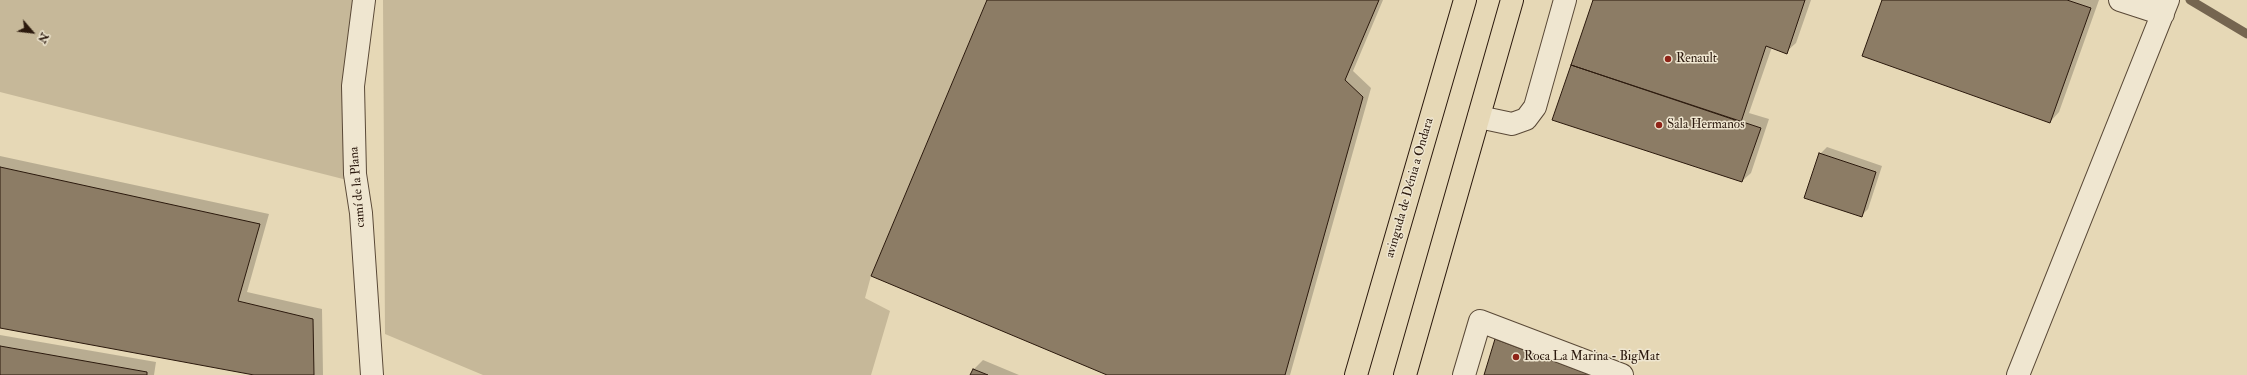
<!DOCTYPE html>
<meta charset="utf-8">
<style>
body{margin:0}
#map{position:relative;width:2247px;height:375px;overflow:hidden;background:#e6d8b6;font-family:"IM FELL Double Pica",serif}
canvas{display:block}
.north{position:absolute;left:12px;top:12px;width:40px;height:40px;-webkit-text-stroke:3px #efe6d0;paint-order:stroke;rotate:118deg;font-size:11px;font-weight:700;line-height:16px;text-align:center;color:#2b190d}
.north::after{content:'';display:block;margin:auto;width:14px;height:18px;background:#2b190d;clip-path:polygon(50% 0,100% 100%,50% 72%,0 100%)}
</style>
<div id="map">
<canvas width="2247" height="375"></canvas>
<div class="north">N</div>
</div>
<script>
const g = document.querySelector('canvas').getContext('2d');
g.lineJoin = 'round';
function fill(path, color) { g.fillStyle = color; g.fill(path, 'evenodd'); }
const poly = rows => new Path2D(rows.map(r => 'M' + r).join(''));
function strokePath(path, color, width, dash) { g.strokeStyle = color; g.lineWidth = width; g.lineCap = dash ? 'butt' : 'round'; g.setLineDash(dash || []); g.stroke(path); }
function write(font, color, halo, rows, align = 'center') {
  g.font = font + ' "IM FELL Double Pica",serif'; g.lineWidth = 3; g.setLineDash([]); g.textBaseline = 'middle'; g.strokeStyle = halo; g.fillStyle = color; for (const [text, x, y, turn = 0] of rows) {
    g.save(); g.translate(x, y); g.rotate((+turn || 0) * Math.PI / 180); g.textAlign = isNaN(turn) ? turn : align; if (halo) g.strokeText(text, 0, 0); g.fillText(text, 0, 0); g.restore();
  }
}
const green = poly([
 [0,0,358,0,347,180,0,92],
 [383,0,987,0,871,276,865,298,890,311,871,375,483,375,385,334]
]);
const shadow = poly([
 [987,0,1383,0,1353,71,1371,88,1290,375,1109,375],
 [1594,0,1811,0,1796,43,1786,52,1772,47,1749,113,1769,119,1751,173,1742,181],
 [1883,0,2099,0,2059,112,2050,122],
 [1827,147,1882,166,1868,209,1861,216,1820,154],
 [0,156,269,214,247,292,322,309,323,375,259,375,0,327],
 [1506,330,1625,375,1485,375,1496,339],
 [0,335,156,362,154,375,0,375],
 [983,360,1019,375,971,375,974,369]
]);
const stream = poly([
 [2190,0,2247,34]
]);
const building = poly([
 [987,0,1379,0,1345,80,1363,97,1285,375,1107,375,871,276,987,0],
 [1593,0,1805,0,1787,54,1766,46,1741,122,1571,65,1593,0],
 [1882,0,2067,0,2091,8,2050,123,1862,56,1882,0],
 [1571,65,1761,128,1742,182,1552,120,1571,65],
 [1819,153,1876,172,1862,217,1804,198,1819,153],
 [0,167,260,224,238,301,313,319,314,375,254,375,0,328,0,167],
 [1495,339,1591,375,1484,375,1495,339],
 [0,346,147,372,147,375,0,375,0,346],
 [973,369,988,375,970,375,973,369]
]);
const minor = poly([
 [364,0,353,86,355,174,361,213,372,375],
 [2120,0,2163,14],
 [1479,117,1512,124,1526,119,1535,107,1565,0],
 [1464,375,1480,321,1622,375],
 [2018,375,2168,0]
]);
const major = poly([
 [1356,375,1465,0],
 [1405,375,1512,0]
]);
const markers = [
 [1668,59,4,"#8f2418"],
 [1659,125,4,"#8f2418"],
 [1516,357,4,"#8f2418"]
];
const poiNames = [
 ["Renault",1676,59],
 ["Sala Hermanos",1667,125],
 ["Roca La Marina - BigMat",1524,357]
];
const streetNames = [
 ["camí de la Plana",358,187,-95],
 ["avinguda de Dénia a Ondara",1410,188,-74]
];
fill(green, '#c6b899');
fill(shadow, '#0003');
strokePath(stream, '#756550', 9);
fill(building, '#8c7c65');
strokePath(building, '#2b190d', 1);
strokePath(minor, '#5a4937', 24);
strokePath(major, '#2b190d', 24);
strokePath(minor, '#efe6d0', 22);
strokePath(major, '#e6d8b6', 22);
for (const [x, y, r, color] of markers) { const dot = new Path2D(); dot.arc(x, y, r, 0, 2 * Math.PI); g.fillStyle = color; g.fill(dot); strokePath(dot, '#efe6d0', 1.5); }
write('13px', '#2b190d', '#efe6d0', poiNames, 'left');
write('13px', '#2b190d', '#efe6d0', streetNames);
</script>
